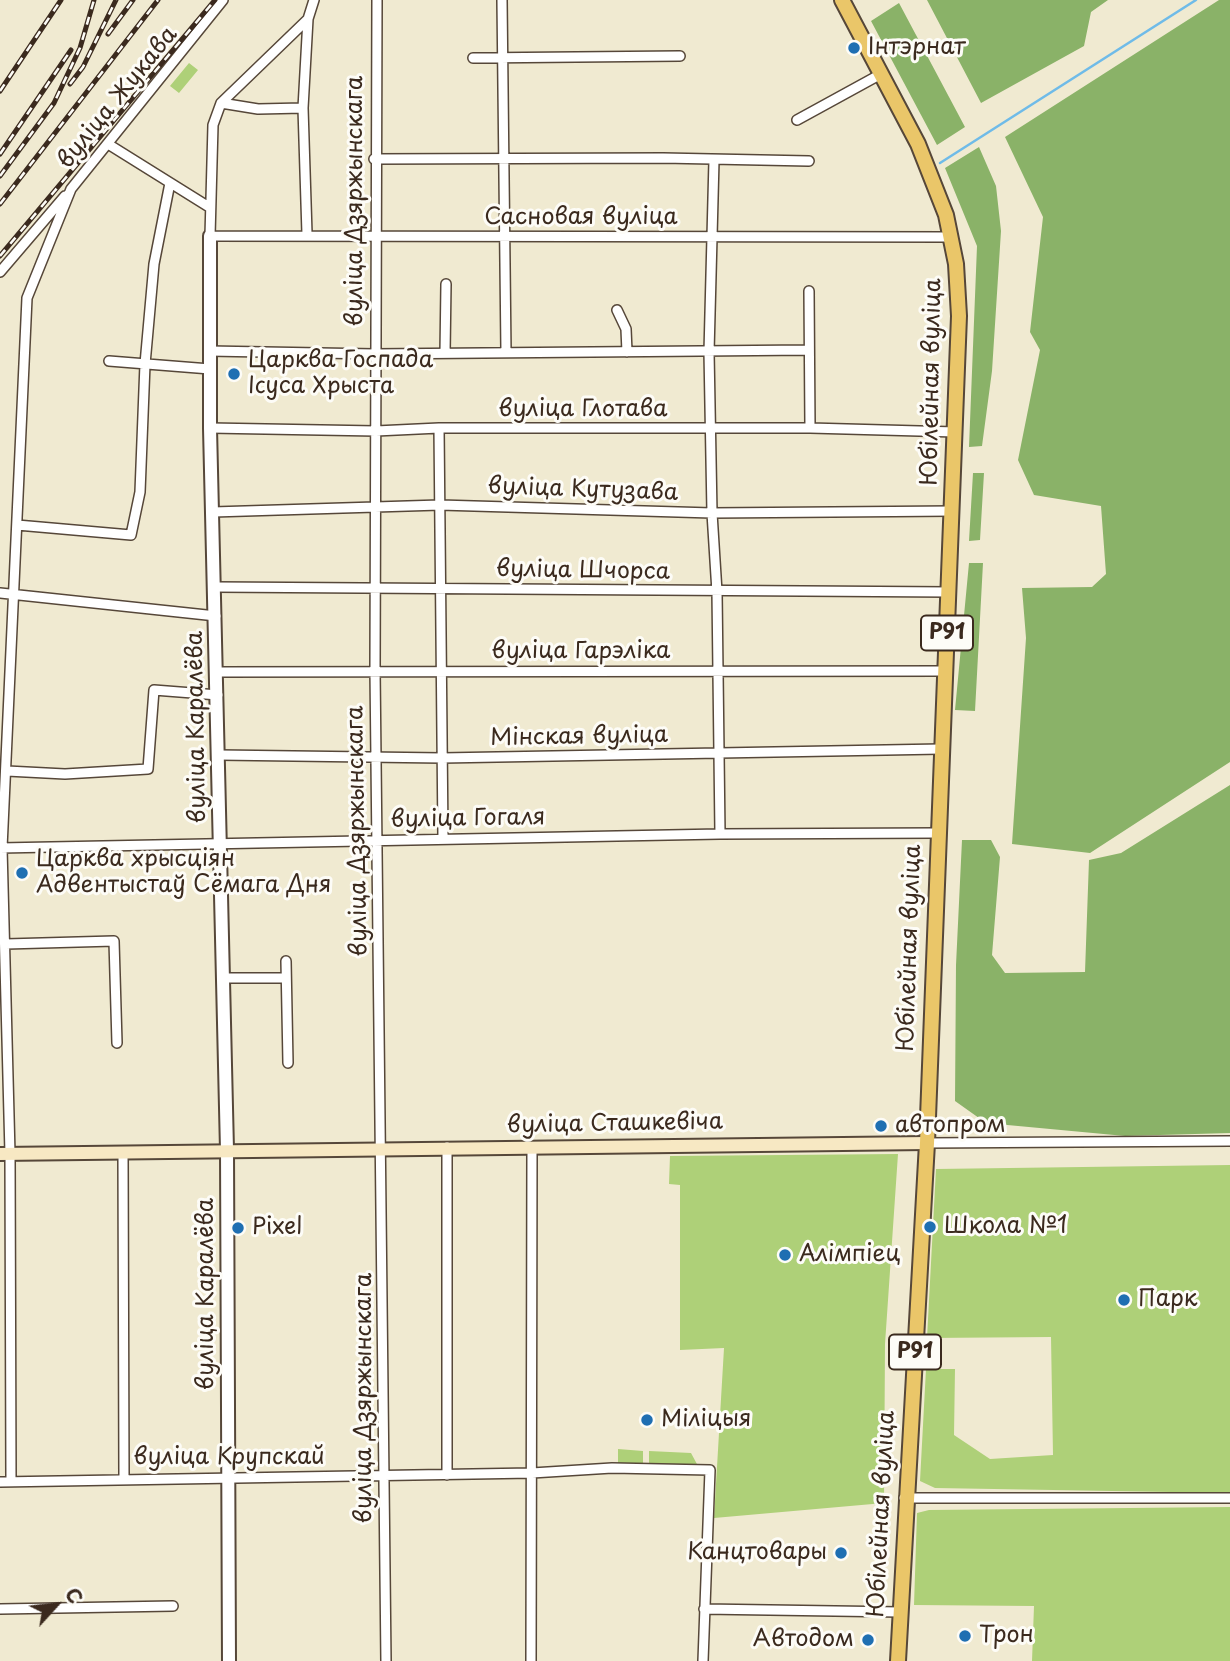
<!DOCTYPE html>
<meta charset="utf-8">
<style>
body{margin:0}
#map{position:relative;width:1230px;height:1661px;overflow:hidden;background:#f0ead1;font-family:"Playpen Sans",sans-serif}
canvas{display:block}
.north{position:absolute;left:21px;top:1570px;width:70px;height:70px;-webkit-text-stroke:5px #fdfcf7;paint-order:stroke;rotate:63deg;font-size:19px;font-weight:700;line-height:28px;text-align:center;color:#3b2a1e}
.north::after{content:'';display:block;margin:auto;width:24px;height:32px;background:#3b2a1e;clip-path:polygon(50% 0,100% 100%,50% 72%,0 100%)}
</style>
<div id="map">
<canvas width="1230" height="1661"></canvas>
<div class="north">С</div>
</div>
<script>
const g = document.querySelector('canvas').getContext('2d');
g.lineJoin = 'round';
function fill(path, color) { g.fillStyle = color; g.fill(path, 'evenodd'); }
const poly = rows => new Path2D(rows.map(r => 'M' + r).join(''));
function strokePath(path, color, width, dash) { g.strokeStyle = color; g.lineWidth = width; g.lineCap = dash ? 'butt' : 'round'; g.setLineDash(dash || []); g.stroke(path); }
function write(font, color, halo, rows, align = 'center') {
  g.font = font + ' "Playpen Sans",sans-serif'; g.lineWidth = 6; g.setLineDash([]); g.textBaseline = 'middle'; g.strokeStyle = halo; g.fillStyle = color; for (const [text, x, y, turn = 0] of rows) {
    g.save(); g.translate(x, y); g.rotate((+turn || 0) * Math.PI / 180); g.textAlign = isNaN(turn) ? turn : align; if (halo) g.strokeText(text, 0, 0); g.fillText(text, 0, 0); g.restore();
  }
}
const green = poly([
 [189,63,198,70,179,93,170,86],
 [898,1154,885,1344,884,1503,714,1518,724,1348,680,1350,680,1185,669,1184,670,1156],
 [1230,1165,1230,1493,935,1488,920,1481,926,1369,955,1369,954,1435,990,1459,1053,1455,1051,1337,927,1338,936,1169],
 [618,1449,643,1451,643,1465,618,1464],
 [649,1451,691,1453,698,1466,649,1465],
 [1230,1507,1230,1661,1032,1661,1034,1606,914,1605,917,1513,929,1510]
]);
const forest = poly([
 [927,0,1108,0,1091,12,1084,46,981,103],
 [1219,0,1230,0,1230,762,1090,853,1012,844,1026,638,1022,588,1092,587,1106,574,1101,506,1034,495,1018,460,1040,350,1030,332,1043,217,1005,137],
 [899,3,965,127,937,145,871,21],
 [979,147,996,186,1001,231,992,371,982,446,969,447,977,246,945,168],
 [973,473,984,473,980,540,969,541],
 [969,563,983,563,975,711,955,710],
 [1230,785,1230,1133,1125,1136,986,1123,955,1101,956,965,962,840,991,840,1000,857,992,955,1005,973,1085,972,1089,860,1121,853]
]);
const stream = poly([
 [940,163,1196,0]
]);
const minor = poly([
 [314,0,308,19,221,103,213,125,210,236,951,237],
 [377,0,375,670,386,1661],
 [502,0,506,352],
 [473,58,680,56],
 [221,103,258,109,303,108],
 [797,120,881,74],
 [108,144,209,207],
 [374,159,663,158,809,161],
 [714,160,709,352,712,513,717,592,720,834],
 [307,234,303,108,308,19],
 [0,272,65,196],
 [809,291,810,428],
 [617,310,626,329,627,352],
 [209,351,375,354,809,350],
 [445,353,446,284],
 [109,361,210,369],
 [210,428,376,431,439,428,810,428,956,432],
 [439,428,443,838],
 [213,512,440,505,712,513,953,511],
 [17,525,131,535,140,492,145,364,154,264,170,183],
 [215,587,950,592],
 [0,593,216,616],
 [217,672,945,671],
 [219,755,442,758,941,749],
 [7,771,65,774,148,769,154,690,218,695],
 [0,848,720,834,937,833],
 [6,944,114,941,117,1043],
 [286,961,288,1063],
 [223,978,286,978],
 [927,1143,1230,1141],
 [123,1153,124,1478],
 [447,1475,447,1147],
 [0,1482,532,1473,612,1468,710,1470,703,1661],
 [11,1482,10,1154,2,848,27,298,71,189,223,0],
 [904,1498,1230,1498],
 [0,1609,173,1606],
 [704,1609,900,1612],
 [531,1661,532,1147]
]);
const tertiary = poly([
 [210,236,210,428,227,1150,229,1661]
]);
const secondary = poly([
 [0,1154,927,1143]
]);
const primary = poly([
 [842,0,918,144,946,215,956,264,959,316,927,1143,898,1661]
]);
const rail = poly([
 [108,34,133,0],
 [70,84,83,67,116,0],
 [0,91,61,0],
 [0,154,71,50],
 [0,176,54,103,80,48,94,0],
 [0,204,158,0],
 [0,256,215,0]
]);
const markers = [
 [854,48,7,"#1f6fb2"],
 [234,374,7,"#1f6fb2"],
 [22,873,7,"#1f6fb2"],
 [881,1126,7,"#1f6fb2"],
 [930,1227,7,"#1f6fb2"],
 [238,1228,7,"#1f6fb2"],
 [785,1255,7,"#1f6fb2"],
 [1124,1300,7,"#1f6fb2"],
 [647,1420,7,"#1f6fb2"],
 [841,1553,7,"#1f6fb2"],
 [965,1636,7,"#1f6fb2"],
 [868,1640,7,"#1f6fb2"]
];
const shields = [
 [947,633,52],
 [915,1352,52]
];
const shieldNames = [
 ["Р91",947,633],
 ["Р91",915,1352]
];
const poiNames = [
 ["Інтэрнат",868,48],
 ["Царква Госпада",248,361],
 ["Ісуса Хрыста",248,387],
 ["Царква хрысціян",36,860],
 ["Адвентыстаў Сёмага Дня",36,886],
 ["автопром",895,1126],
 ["Школа №1",944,1227],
 ["Pixel",252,1228],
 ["Алімпіец",799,1255],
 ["Парк",1138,1300],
 ["Міліцыя",661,1420],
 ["Канцтовары",827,1553,"right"],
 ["Трон",979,1636],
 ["Автодом",854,1640,"right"]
];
const streetNames = [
 ["вуліца Жукава",118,98,-51],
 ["вуліца Дзяржынскага",356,201,-90],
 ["Сасновая вуліца",581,218],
 ["Юбілейная вуліца",932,382,-89],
 ["вуліца Глотава",583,410],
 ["вуліца Кутузава",583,490,2],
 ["вуліца Шчорса",583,571,1],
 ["вуліца Гарэліка",581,652],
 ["вуліца Каралёва",197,727,-91],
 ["Мінская вуліца",579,737,-1],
 ["вуліца Гогаля",468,819,-1],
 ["вуліца Дзяржынскага",358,831,-91],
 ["Юбілейная вуліца",910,948,-88],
 ["вуліца Сташкевіча",615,1124,-1],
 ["вуліца Каралёва",207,1294,-90],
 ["вуліца Дзяржынскага",365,1398,-90],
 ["вуліца Крупскай",229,1458],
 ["Юбілейная вуліца",882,1514,-87]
];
fill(green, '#aed078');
fill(forest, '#8ab268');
strokePath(stream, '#6fbbe8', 2.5);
strokePath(minor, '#564739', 12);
strokePath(tertiary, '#564739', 16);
strokePath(secondary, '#564739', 16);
strokePath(primary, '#564739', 18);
strokePath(minor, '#fff', 9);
strokePath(tertiary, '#fff', 12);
strokePath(secondary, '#f7e8c3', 12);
strokePath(primary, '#eac669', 14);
strokePath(rail, '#3b2a1e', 5);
strokePath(rail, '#fdfcf7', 2.5, [8]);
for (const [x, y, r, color] of markers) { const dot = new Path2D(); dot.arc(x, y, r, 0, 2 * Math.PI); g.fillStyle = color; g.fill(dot); strokePath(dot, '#fdfcf7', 2.5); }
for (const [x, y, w] of shields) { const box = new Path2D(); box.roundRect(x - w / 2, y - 17.5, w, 35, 5); g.fillStyle = '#fdfcf7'; g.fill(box); strokePath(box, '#3b2a1e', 2); }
write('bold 21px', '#3b2a1e', null, shieldNames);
write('23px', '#3b2a1e', '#fdfcf7', poiNames, 'left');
write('23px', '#3b2a1e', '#fdfcf7', streetNames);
</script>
